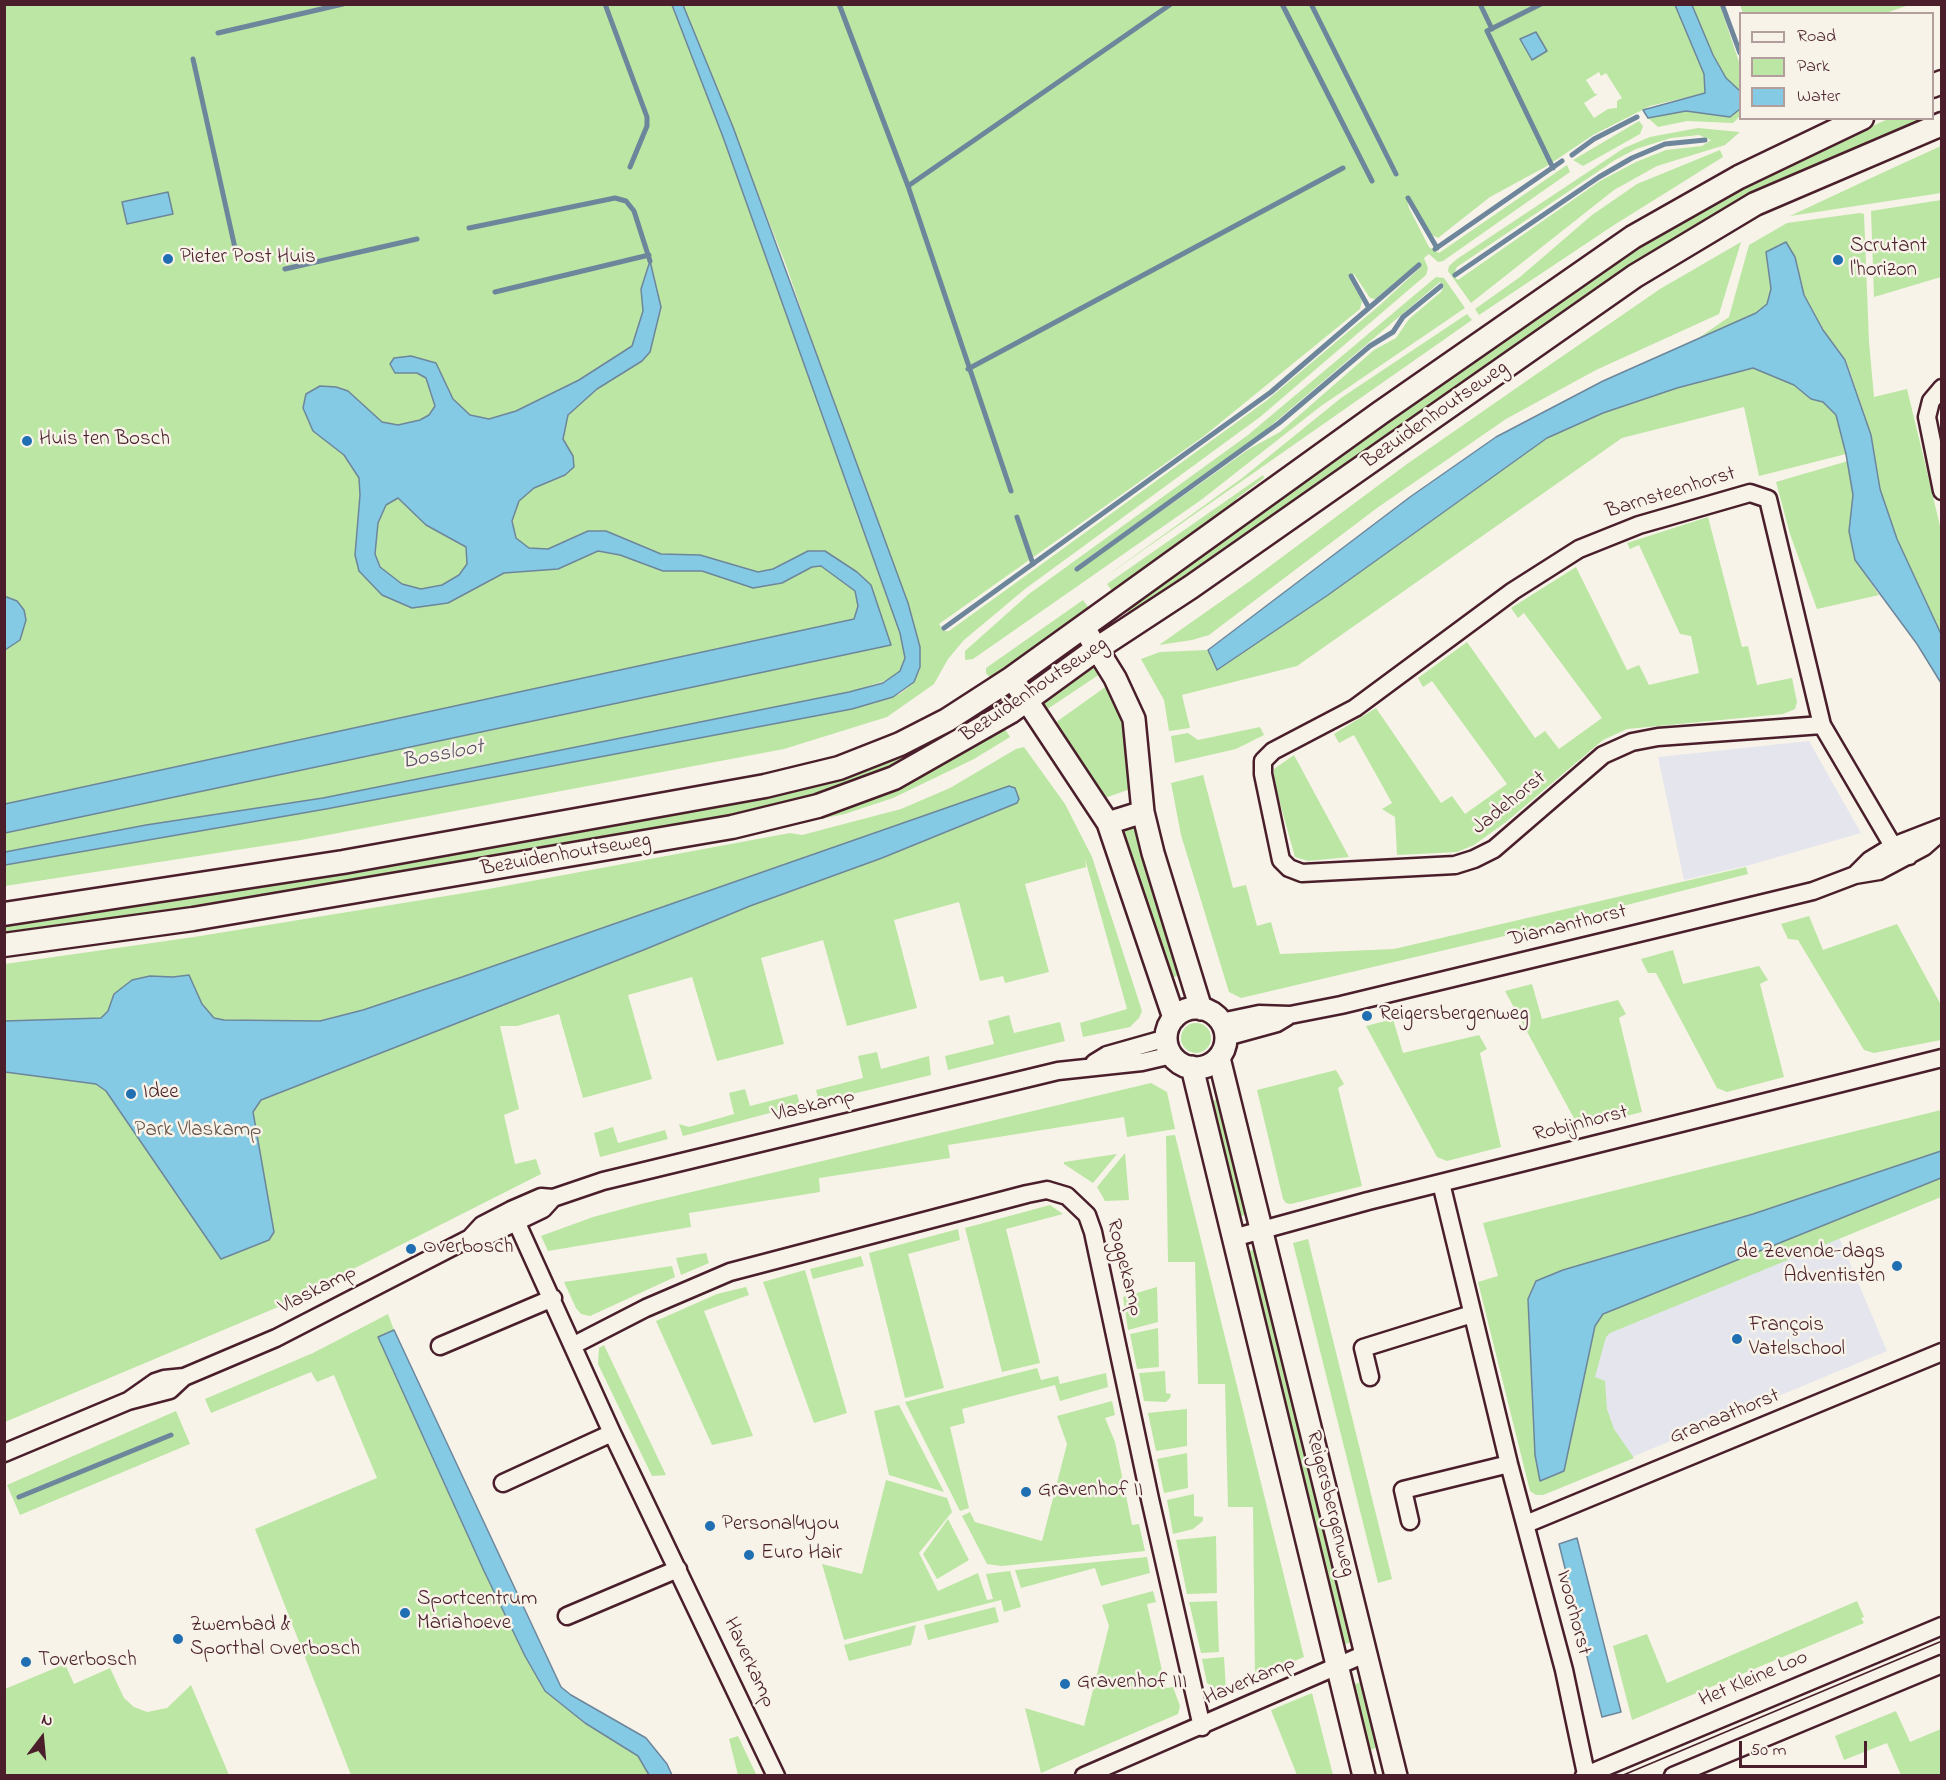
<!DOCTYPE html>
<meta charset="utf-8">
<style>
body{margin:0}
#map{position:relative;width:1946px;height:1780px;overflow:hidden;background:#f7f3e8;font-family:"Indie Flower",sans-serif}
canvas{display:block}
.frame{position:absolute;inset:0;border:6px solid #4a1f2b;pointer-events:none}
.legend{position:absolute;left:1739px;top:12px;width:195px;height:108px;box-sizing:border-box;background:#f7f3e8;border:2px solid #b29e9c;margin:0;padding:8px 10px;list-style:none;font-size:18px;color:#4a1f2b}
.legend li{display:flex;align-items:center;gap:12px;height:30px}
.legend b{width:30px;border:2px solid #b29e9c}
.north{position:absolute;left:12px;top:1708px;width:60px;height:60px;-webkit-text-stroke:4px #f7f3e8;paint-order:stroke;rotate:16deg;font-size:16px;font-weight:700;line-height:24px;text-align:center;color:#4a1f2b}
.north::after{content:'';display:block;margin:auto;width:21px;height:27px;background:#4a1f2b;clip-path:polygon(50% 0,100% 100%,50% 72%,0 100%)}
.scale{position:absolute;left:1739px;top:1741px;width:128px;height:27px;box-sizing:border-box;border:3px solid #4a1f2b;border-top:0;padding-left:8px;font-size:18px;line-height:21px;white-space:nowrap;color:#4a1f2b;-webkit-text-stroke:4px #f7f3e8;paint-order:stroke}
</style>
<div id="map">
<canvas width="1946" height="1780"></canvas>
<div class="frame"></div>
<ul class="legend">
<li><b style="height:8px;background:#f7f3e8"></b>Road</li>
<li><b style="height:16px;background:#bce6a3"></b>Park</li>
<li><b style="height:16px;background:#84cae5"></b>Water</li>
</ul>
<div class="north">N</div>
<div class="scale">50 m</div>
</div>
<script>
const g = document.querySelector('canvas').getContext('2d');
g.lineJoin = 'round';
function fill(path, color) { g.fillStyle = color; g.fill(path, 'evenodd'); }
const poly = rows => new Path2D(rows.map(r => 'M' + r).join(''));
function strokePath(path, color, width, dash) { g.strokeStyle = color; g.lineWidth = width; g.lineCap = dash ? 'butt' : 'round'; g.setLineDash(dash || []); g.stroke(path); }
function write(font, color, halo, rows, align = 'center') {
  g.font = font + ' "Indie Flower",sans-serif'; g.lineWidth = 5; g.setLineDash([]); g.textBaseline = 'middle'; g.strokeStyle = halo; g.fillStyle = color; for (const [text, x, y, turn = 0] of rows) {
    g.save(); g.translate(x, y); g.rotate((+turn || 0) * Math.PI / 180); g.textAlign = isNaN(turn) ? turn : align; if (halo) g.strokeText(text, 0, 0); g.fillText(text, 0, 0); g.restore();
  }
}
const built = poly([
 [1809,741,1861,833,1750,865,1684,880,1658,757],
 [1833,1223,1887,1351,1591,1474,1595,1326]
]);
const green = poly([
 [4,5,1675,5,1705,74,1705,93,1650,106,1593,135,1547,166,1490,197,1438,238,1432,235,1413,203,1406,196,1409,208,1429,247,1439,253,1567,165,1570,172,1443,261,1438,262,1429,254,1424,258,1428,268,1426,275,1260,417,1025,589,964,640,948,659,934,684,887,717,784,749,301,840,5,886,5,865,326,809,852,709,900,694,911,685,920,670,849,692,323,798,146,825,5,852],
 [706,62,786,265,840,423,908,603,919,643],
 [1599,72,1601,76,1606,73,1622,98,1617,101,1617,108,1608,109,1594,118,1584,103,1598,94,1595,94,1586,80],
 [1418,263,1421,267,1380,305,1266,401,1035,569,949,631,944,631,939,624,1204,436,1360,309,1362,301,1348,276,1354,274,1370,298,1375,299],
 [1692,5,1720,5,1740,65,1740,91,1726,78,1713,55],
 [1740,5,1909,5,1883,14,1743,13],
 [1740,109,1740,116,1733,123,1687,121,1658,127,1648,118,1686,111,1730,117],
 [1888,119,1928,119,1796,178,1132,617,1123,606,1665,230,1739,187],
 [1639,121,1643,126,1640,134,1583,166,1573,160],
 [1698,128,1740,132,1725,145,1657,166,1614,190,1471,303,1448,271,1449,266,1457,259,1624,148,1650,137],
 [1699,135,1711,140,1702,146,1666,150,1636,162,1600,181,1458,280,1453,276,1457,267,1615,160,1636,149,1671,138],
 [1941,146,1941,193,1790,216,1884,172],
 [1720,150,1723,157,1614,225,1479,315,1475,309,1520,277,1592,215,1637,184],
 [1941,200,1941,277,1874,297,1871,211],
 [1860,213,1864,214,1869,342,1874,397,1907,389,1941,530,1941,634,1897,539,1880,489,1864,413,1846,360,1823,330,1804,295,1795,257,1766,252,1771,289,1767,304,1756,313,1697,339,1729,317,1749,245,1787,223],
 [1741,242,1719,314,1596,370,1506,419,1377,508,1209,635,1192,640,1159,645,1250,581,1407,464,1538,373,1660,289],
 [1436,277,1444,278,1465,308,1321,406,1201,500,973,659,965,660,965,651,1029,594,1248,435],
 [1440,282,1444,286,1441,292,1409,319,1396,338,1374,350,1280,432,1249,449,1076,572,1074,568,1261,434],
 [1467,314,1472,320,1102,579,1241,479,1341,398],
 [1753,368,1774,375,1794,385,1811,399,1823,402,1836,415,1846,454,1759,476,1744,407,1622,438,1297,666,1182,695,1190,728,1169,731,1164,700,1141,659,1160,652,1208,650,1217,669,1328,595,1547,438,1603,413,1677,388],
 [1848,461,1853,495,1849,531,1855,560,1879,595,1817,609,1790,534,1776,482],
 [1263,475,1264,478,1236,499,1239,504,1118,599,1107,584],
 [1708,517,1742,647,1748,646,1757,685,1792,678,1797,702,1795,709,1783,714,1627,729,1603,740,1506,822,1474,845,1457,852,1397,855,1395,817,1382,809,1392,803,1354,735,1339,743,1334,734,1376,708,1441,803,1452,796,1465,814,1507,784,1432,681,1423,687,1418,678,1467,642,1535,738,1545,731,1559,749,1602,718,1524,613,1518,618,1511,608,1576,567,1627,670,1639,665,1649,685,1699,673,1691,636,1680,634,1639,545,1630,549,1627,543],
 [1083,600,1094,615,995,684,986,673,986,668],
 [1094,658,1103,672,1043,712,1039,698],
 [1111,683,1129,724,1136,787,1102,799,1052,725],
 [985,701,994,714,894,772,771,809,179,911,5,937,4,919,719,802],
 [1001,723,1010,737,974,759,893,798,845,814,695,844,779,822],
 [1260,727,1264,735,1236,749,1175,763,1171,736,1188,733,1198,740],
 [1024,747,1065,804,1092,857,1142,1011,1139,1018,1130,1027,1083,1037,1080,1023,1127,1009,1085,859,1086,867,1025,884,1049,972,1005,983,1003,976,980,981,959,902,894,920,917,1008,847,1026,823,940,761,958,784,1044,717,1061,692,977,628,995,652,1079,583,1098,559,1014,517,1026,500,1026,519,1109,504,1115,515,1164,536,1159,541,1174,278,1307,5,1422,5,964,194,937,483,890,790,833,802,835,901,809,950,788,1016,749],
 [1294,755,1349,857,1308,861,1295,857,1273,778,1274,769],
 [1203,775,1233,888,1246,885,1257,926,1271,922,1280,954,1394,949,1746,867,1748,874,1513,934,1241,998,1229,992,1181,835,1171,783],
 [1135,822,1184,974,1167,979,1119,834,1121,824],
 [1809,916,1823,950,1897,924,1941,1005,1941,1040,1874,1053,1864,1050,1798,940,1788,939,1781,924],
 [1673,950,1683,984,1759,966,1768,980,1760,984,1784,1077,1727,1092,1717,1088,1656,973,1648,973,1641,959],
 [1532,984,1542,1019,1618,1000,1626,1014,1619,1018,1642,1112,1586,1126,1576,1122,1505,991],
 [1009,1015,1014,1033,1060,1022,1065,1041,948,1070,945,1056,994,1044,988,1021],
 [1393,1019,1403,1053,1479,1035,1487,1049,1480,1053,1501,1147,1447,1161,1437,1157,1366,1026],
 '1181 1038a15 15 0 1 1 30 0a15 15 0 1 1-30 0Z',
 [877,1052,881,1069,929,1056,931,1075,819,1102,816,1090,863,1078,858,1056],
 [1336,1070,1344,1084,1338,1088,1362,1186,1291,1204,1286,1203,1283,1199,1257,1090],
 [1151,1083,1167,1092,1175,1129,1127,1137,1124,1117,948,1145,950,1158,819,1178,820,1192,689,1213,691,1227,548,1251,541,1236,593,1217,641,1204],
 [745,1089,750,1106,797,1094,800,1105,683,1136,679,1124,689,1127,734,1114,729,1093],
 [1223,1098,1249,1214,1236,1217,1207,1102],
 [1941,1110,1941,1151,1753,1214,1563,1270,1536,1281,1528,1299,1535,1455,1540,1481,1564,1471,1595,1326,1603,1314,1941,1178,1941,1197,1610,1333,1606,1337,1595,1377,1605,1381,1607,1409,1614,1429,1634,1458,1543,1495,1536,1495,1530,1491,1478,1282,1498,1276,1483,1223],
 [613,1127,618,1143,665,1130,668,1139,600,1157,594,1133],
 [1175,1135,1304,1657,1255,1678,1253,1507,1228,1507,1225,1384,1198,1384,1195,1262,1168,1262,1166,1136],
 [1125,1153,1129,1200,1105,1201,1097,1187],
 [1117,1154,1093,1183,1064,1164,1064,1162],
 [1050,1205,1063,1214,1006,1229,1040,1363,1002,1372,965,1228],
 [958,1229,960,1240,908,1254,944,1388,905,1398,869,1253],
 [1308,1239,1392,1579,1378,1583,1293,1243],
 [1256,1249,1353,1642,1341,1645,1245,1252],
 [706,1253,709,1263,681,1275,676,1258],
 [861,1256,864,1266,813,1279,810,1269],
 [672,1266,675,1277,590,1316,581,1314,576,1308,564,1282],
 [805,1270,847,1413,814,1423,763,1282],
 [746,1287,749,1295,704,1311,753,1436,712,1445,656,1321,717,1294],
 [1157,1287,1158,1322,1128,1330,1123,1297],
 [388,1314,394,1330,378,1337,525,1656,613,1740,638,1756,649,1775,351,1775,255,1529,377,1478,334,1375,317,1382,311,1372,211,1413,205,1399,313,1353],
 [1158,1328,1159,1367,1137,1369,1130,1334],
 [604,1345,666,1475,652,1476,598,1364,599,1348],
 [1037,1368,1041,1380,1058,1376,1060,1384,1106,1373,1108,1387,1060,1401,1055,1385,962,1409,965,1423,950,1427,969,1508,960,1511,905,1402],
 [1165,1371,1166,1393,1171,1394,1170,1398,1166,1402,1144,1401,1139,1373],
 [1112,1401,1115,1415,1105,1418,1115,1442,1132,1525,1139,1524,1145,1551,1002,1566,987,1564,962,1516,970,1512,975,1522,1042,1541,1067,1444,1057,1416],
 [899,1405,901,1409,944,1492,889,1475,874,1411],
 [1187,1409,1187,1446,1156,1451,1148,1413],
 [176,1411,190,1444,20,1515,7,1485],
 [1187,1453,1188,1488,1164,1493,1157,1459],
 [886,1480,947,1498,952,1512,919,1553,938,1591,978,1573,987,1600,993,1599,986,1574,1010,1571,1021,1607,1004,1612,1001,1600,844,1640,822,1564,862,1574],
 [1194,1494,1194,1516,1203,1517,1203,1521,1193,1529,1173,1534,1167,1500],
 [948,1519,969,1560,937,1579,923,1554],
 [1216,1536,1217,1593,1187,1594,1176,1540],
 [1147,1557,1150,1573,1101,1586,1095,1568,1021,1588,1015,1570],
 [1153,1591,1156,1602,1147,1604,1166,1688,1173,1687,1180,1706,1178,1714,1041,1773,1025,1708,1084,1726,1109,1626,1102,1605],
 [1217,1601,1219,1652,1201,1653,1189,1602],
 [1857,1601,1864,1617,1861,1618,1864,1623,1632,1720,1613,1646,1647,1634,1667,1683],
 [995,1607,999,1622,928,1640,924,1625],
 [916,1625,911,1645,849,1661,844,1645],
 [1224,1657,1226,1690,1218,1691,1207,1683,1202,1659],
 [65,1664,74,1684,110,1668,124,1698,134,1707,147,1712,167,1708,191,1685,229,1775,7,1776,5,1768,5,1689],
 [1362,1682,1378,1747,1367,1751,1351,1685],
 [1312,1693,1333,1775,1297,1775,1271,1710],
 [1896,1711,1910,1742,1941,1729,1941,1775,1901,1775,1887,1743,1844,1760,1835,1736],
 [738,1736,756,1774,738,1775,729,1739]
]);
const water = poly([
 [672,5,683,5,733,127,908,603,920,647,920,667,914,682,893,697,852,709,326,809,5,865,5,852,146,825,323,798,849,692,883,683,900,671,905,658,900,633,723,137,672,5],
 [1675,5,1692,5,1713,55,1726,78,1740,91,1740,109,1730,117,1686,111,1648,118,1643,110,1705,93,1704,74,1675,5],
 [1536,32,1547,51,1532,60,1520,39,1536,32],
 [168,192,173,214,127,224,122,202,168,192],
 [1786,242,1795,257,1804,295,1823,330,1845,360,1871,435,1880,489,1897,539,1941,634,1941,683,1917,644,1855,560,1849,531,1853,495,1846,454,1836,415,1823,402,1811,399,1794,385,1753,368,1677,388,1603,413,1547,438,1328,595,1217,670,1208,650,1410,497,1496,437,1603,381,1756,313,1767,304,1771,289,1766,252,1786,242],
 [650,261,661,307,650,352,642,361,597,389,568,415,563,439,573,456,574,467,565,475,534,488,519,501,512,521,516,538,529,548,548,549,588,531,606,531,661,554,700,555,758,572,773,569,808,551,825,551,857,572,871,585,891,645,5,833,5,804,854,619,858,606,855,591,821,566,812,567,782,583,753,588,702,571,663,571,620,555,598,551,558,569,504,573,448,603,412,608,382,595,359,571,355,555,360,495,359,478,344,455,313,431,303,408,306,394,320,386,336,387,348,391,382,422,398,425,420,420,429,415,435,406,426,378,417,373,395,373,390,364,394,358,411,356,436,363,453,399,470,415,489,419,516,411,579,380,632,346,643,311,641,289,650,261],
 [398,498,426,525,466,547,467,564,459,575,442,585,421,589,402,584,380,567,375,554,378,523,386,505,398,498],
 [4,596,17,601,24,610,26,620,20,640,5,650,4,596],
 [1009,786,1015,788,1019,799,1017,803,882,858,750,906,646,949,261,1100,253,1112,274,1232,269,1240,221,1259,106,1091,96,1084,5,1072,5,1021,101,1018,108,1011,114,994,132,980,150,976,173,977,189,975,202,1004,214,1018,224,1020,320,1021,363,1010,462,977,1009,786],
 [1941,1151,1941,1178,1603,1314,1595,1326,1564,1471,1540,1481,1535,1455,1528,1299,1536,1281,1563,1270,1753,1214,1941,1151],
 [394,1330,561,1687,571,1695,646,1738,667,1764,672,1775,649,1775,638,1756,585,1723,545,1691,525,1656,484,1571,378,1337,394,1330],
 [1577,1538,1621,1712,1602,1717,1559,1544,1577,1538]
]);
const stream = poly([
 [605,4,647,117,647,126,630,167],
 [839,4,908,186,1011,491],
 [1282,4,1372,181],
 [1311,4,1396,174],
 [1480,4,1492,29],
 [1541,4,1487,31,1553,168],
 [1722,4,1740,53],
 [218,33,343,4],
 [193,59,237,257],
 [1572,155,1594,139,1637,117],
 [908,186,1171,4],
 [1408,198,1437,248],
 [469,228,615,198,626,201,634,211,650,261],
 [1435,249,1562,161],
 [285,269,417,239],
 [1455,275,1599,177,1632,158,1665,144,1705,140],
 [1351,276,1369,308],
 [495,292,649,255],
 [968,369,1343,168],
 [1017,517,1033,564],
 [1077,569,1279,423,1370,346,1393,332,1403,317,1441,286],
 [944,628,1271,392,1419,265],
 [19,1497,171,1435]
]);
const minor = poly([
 [1942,388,1931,401,1927,417,1942,491],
 [1822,725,1658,737,1632,742,1603,755,1494,849,1474,859,1455,865,1302,873,1289,868,1281,860,1263,774,1263,761,1273,751,1355,708,1513,591,1579,549,1639,525,1750,493,1768,499,1822,725,1893,846,1909,856],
 [1855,875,1870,860,1893,846,1942,827],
 [1221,1022,1259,1014,1290,1015,1341,1005,1813,891,1855,875,1879,871,1924,847,1942,831],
 [1226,1037,1277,1023,1287,1017],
 [1094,1063,1107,1055,1167,1038],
 [1441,1183,1509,1464,1564,1670,1586,1774],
 [511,1210,612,1433,776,1776],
 [470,1238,489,1235,543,1209,553,1198],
 [1233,1238,1368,1201,1942,1058],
 [574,1345,646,1308,730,1272,1027,1194,1047,1190,1067,1196,1087,1215,1093,1232,1150,1499,1202,1727],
 [440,1346,553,1298],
 [1370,1377,1363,1348,1472,1314],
 [128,1401,155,1382,164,1379,184,1377,276,1338,470,1238,482,1225,511,1210,541,1197,553,1198,603,1181,1058,1071,1142,1062,1172,1055],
 [4,1453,128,1401,170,1390,184,1377],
 [503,1483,612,1433],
 [1410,1521,1403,1490,1509,1464],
 [1526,1524,1942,1352],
 [567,1616,678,1569],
 [1084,1776,1365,1654],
 [1584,1776,1942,1626],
 [1673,1776,1942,1664]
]);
const tertiary = poly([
 [1084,628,1115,678,1134,719,1143,812,1153,853,1201,1009],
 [1012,678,1108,823,1174,1018],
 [1108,823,1143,812],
 '1166 1038a30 30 0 1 1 60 0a30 30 0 1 1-60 0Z',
 [1219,1058,1396,1776],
 [1192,1067,1364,1776]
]);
const secondary = poly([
 [1932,86,1942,82],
 [4,914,343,862,765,786,839,768,900,744,947,720,1012,678,1380,413,1633,237,1739,177,1862,118],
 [4,945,193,919,732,827,818,806,894,778,1010,712,1098,648,1191,587,1635,276,1755,204,1942,124]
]);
const tram = poly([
 [1621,1776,1942,1641]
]);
const markers = [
 [168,259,6,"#1f6fb2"],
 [1838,260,6,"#1f6fb2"],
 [27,441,6,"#1f6fb2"],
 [1367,1016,6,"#1f6fb2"],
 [131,1094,6,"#1f6fb2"],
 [411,1249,6,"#1f6fb2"],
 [1897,1266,6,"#1f6fb2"],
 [1737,1339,6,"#1f6fb2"],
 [1026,1492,6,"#1f6fb2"],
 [710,1526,6,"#1f6fb2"],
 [749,1555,6,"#1f6fb2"],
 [405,1613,6,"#1f6fb2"],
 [178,1639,6,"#1f6fb2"],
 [26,1662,6,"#1f6fb2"],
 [1065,1684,6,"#1f6fb2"]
];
const poiNames = [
 ["Scrutant",1850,248],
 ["l'horizon",1850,272],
 ["Pieter Post Huis",180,259],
 ["Huis ten Bosch",39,441],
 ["Reigersbergenweg",1379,1016],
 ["Idee",143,1094],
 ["Overbosch",423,1249],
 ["de Zevende-dags",1885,1254,"right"],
 ["Adventisten",1885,1278,"right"],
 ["François",1749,1327],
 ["Vatelschool",1749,1351],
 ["Gravenhof II",1038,1492],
 ["Personal4you",722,1526],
 ["Euro Hair",761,1555],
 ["Sportcentrum",417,1601],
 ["Mariahoeve",417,1625],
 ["Zwembad &",190,1627],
 ["Sporthal Overbosch",190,1651],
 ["Toverbosch",38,1662],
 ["Gravenhof III",1077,1684]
];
const streetNames = [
 ["Bezuidenhoutseweg",1436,416,-35],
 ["Barnsteenhorst",1671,494,-17],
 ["Bezuidenhoutseweg",1035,691,-34],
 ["Jadehorst",1510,804,-39],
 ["Bezuidenhoutseweg",566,856,-10],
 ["Diamanthorst",1568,927,-14],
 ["Vlaskamp",814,1107,-14],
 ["Robijnhorst",1581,1125,-14],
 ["Roggekamp",1123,1268,76],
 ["Vlaskamp",318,1291,-27],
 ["Granaathorst",1725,1418,-22],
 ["Reigersbergenweg",1329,1504,76],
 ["Ivoorhorst",1572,1613,75],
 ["Haverkamp",748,1663,65],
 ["Het Kleine Loo",1754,1680,-23],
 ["Haverkamp",1250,1682,-23]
];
const parkNames = [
 ["Park Vlaskamp",198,1132]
];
const waterNames = [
 ["Bossloot",443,756,-11]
];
fill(built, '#e5e6ed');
fill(green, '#bce6a3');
fill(water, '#84cae5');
strokePath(water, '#6d869b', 1.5);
strokePath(stream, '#6d869b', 5);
strokePath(minor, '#4a1f2b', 21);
strokePath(tertiary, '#4a1f2b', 26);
strokePath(secondary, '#4a1f2b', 27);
strokePath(minor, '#f7f3e8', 16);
strokePath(tertiary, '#f7f3e8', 21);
strokePath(secondary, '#f7f3e8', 22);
strokePath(tram, '#4a1f2b', 1.5);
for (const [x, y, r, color] of markers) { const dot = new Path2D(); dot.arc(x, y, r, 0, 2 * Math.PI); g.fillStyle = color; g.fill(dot); strokePath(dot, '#f7f3e8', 2); }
write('21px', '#4a1f2b', '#f7f3e8', poiNames, 'left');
write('21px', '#4a1f2b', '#f7f3e8', streetNames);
write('21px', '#665149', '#f7f3e8', parkNames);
write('italic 22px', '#5b5263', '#f7f3e8', waterNames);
</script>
